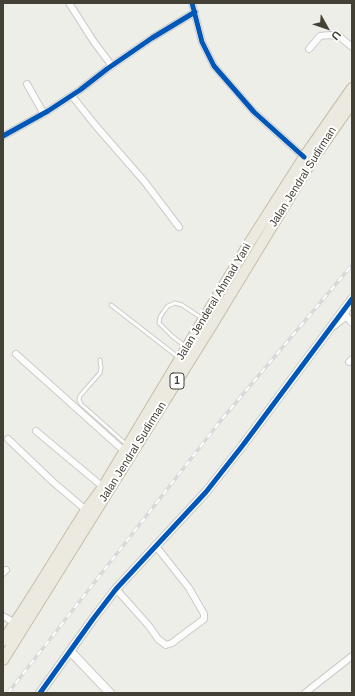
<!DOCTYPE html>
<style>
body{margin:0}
#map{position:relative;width:355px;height:696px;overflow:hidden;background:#eeeee9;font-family:Arial,sans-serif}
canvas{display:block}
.frame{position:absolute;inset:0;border:4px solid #434036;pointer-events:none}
.north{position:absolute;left:307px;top:8px;width:40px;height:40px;-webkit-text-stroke:3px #fff;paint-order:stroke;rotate:130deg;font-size:11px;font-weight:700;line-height:16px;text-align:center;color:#434036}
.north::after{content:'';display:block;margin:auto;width:14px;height:18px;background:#434036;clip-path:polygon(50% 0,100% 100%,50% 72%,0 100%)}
</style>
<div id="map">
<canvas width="355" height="696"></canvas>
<div class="frame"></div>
<div class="north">U</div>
</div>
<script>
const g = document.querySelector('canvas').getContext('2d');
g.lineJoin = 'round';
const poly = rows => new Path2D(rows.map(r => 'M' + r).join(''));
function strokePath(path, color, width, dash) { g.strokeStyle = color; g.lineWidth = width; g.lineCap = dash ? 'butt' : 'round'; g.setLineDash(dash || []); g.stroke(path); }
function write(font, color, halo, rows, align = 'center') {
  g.font = font + ' Arial,sans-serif'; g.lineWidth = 4; g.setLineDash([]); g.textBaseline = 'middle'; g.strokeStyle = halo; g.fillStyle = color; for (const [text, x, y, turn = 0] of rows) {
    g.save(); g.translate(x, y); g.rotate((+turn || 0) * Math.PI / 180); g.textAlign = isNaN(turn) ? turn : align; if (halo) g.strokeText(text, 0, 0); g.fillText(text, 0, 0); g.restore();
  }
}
const service = poly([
 [111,305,178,357],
 [185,346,172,336,159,323,160,317,164,311,168,306,175,303,182,305,203,319],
 [100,360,101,368,100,373,85,390,80,396,79,400,81,404,126,444]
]);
const minor = poly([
 [69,3,94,42,112,66],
 [192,3,202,42,214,66,254,112,304,157],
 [309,49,320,36,330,35,340,37,352,47],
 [27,84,44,114],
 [72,96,96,126,144,181,179,227],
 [3,136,48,111,80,90,107,69,152,38,195,12],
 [346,316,352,323],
 [334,326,343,319,349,305],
 [16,354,124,451],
 [349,362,352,359],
 [36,431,103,487],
 [8,439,53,482,86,510],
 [3,573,6,570],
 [116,589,149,626,158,639,166,645,172,643,204,619,204,614,189,588,155,545],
 [3,616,15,623],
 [305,693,352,656]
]);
const tertiary = poly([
 [70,651,110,693],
 [40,693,93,619,116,589,206,492,243,445,352,299]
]);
const trunk = poly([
 [3,641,31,598,86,510,103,487,248,245,304,157,352,88],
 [3,660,212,325,313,159,352,103]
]);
const rail = poly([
 [8,693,222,419,352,265]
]);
const cycleway = poly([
 [192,3,202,42,214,66,254,112,304,157],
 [3,136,48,111,80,90,107,69,152,38,195,12],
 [40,693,93,619,116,589,206,492,243,445,352,299]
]);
const shields = [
 [177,381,14]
];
const shieldNames = [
 ["1",177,381]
];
const streetNames = [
 ["Jalan Jendral Sudirman",303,177,-58],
 ["Jalan Jenderal Ahmad Yani",214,302,-59],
 ["Jalan Jendral Sudirman",133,452,-58]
];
strokePath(service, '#cccbc7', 5);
strokePath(minor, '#cccbc7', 8);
strokePath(tertiary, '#cccbc7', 10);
strokePath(trunk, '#c3bea7', 12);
strokePath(service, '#fcfcfc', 3);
strokePath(minor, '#fcfcfc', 6);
strokePath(tertiary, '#fcfcfc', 8);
strokePath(trunk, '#eceae0', 10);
strokePath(rail, '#d9d9d8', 3.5);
strokePath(rail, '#fff', 2, [6]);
strokePath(cycleway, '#0057b8', 5);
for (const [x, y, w] of shields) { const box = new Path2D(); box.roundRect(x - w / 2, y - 8, w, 16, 3); g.fillStyle = '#fff'; g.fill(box); strokePath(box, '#434036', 1); }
write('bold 10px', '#434036', null, shieldNames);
write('11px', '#434036', '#fff', streetNames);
</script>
